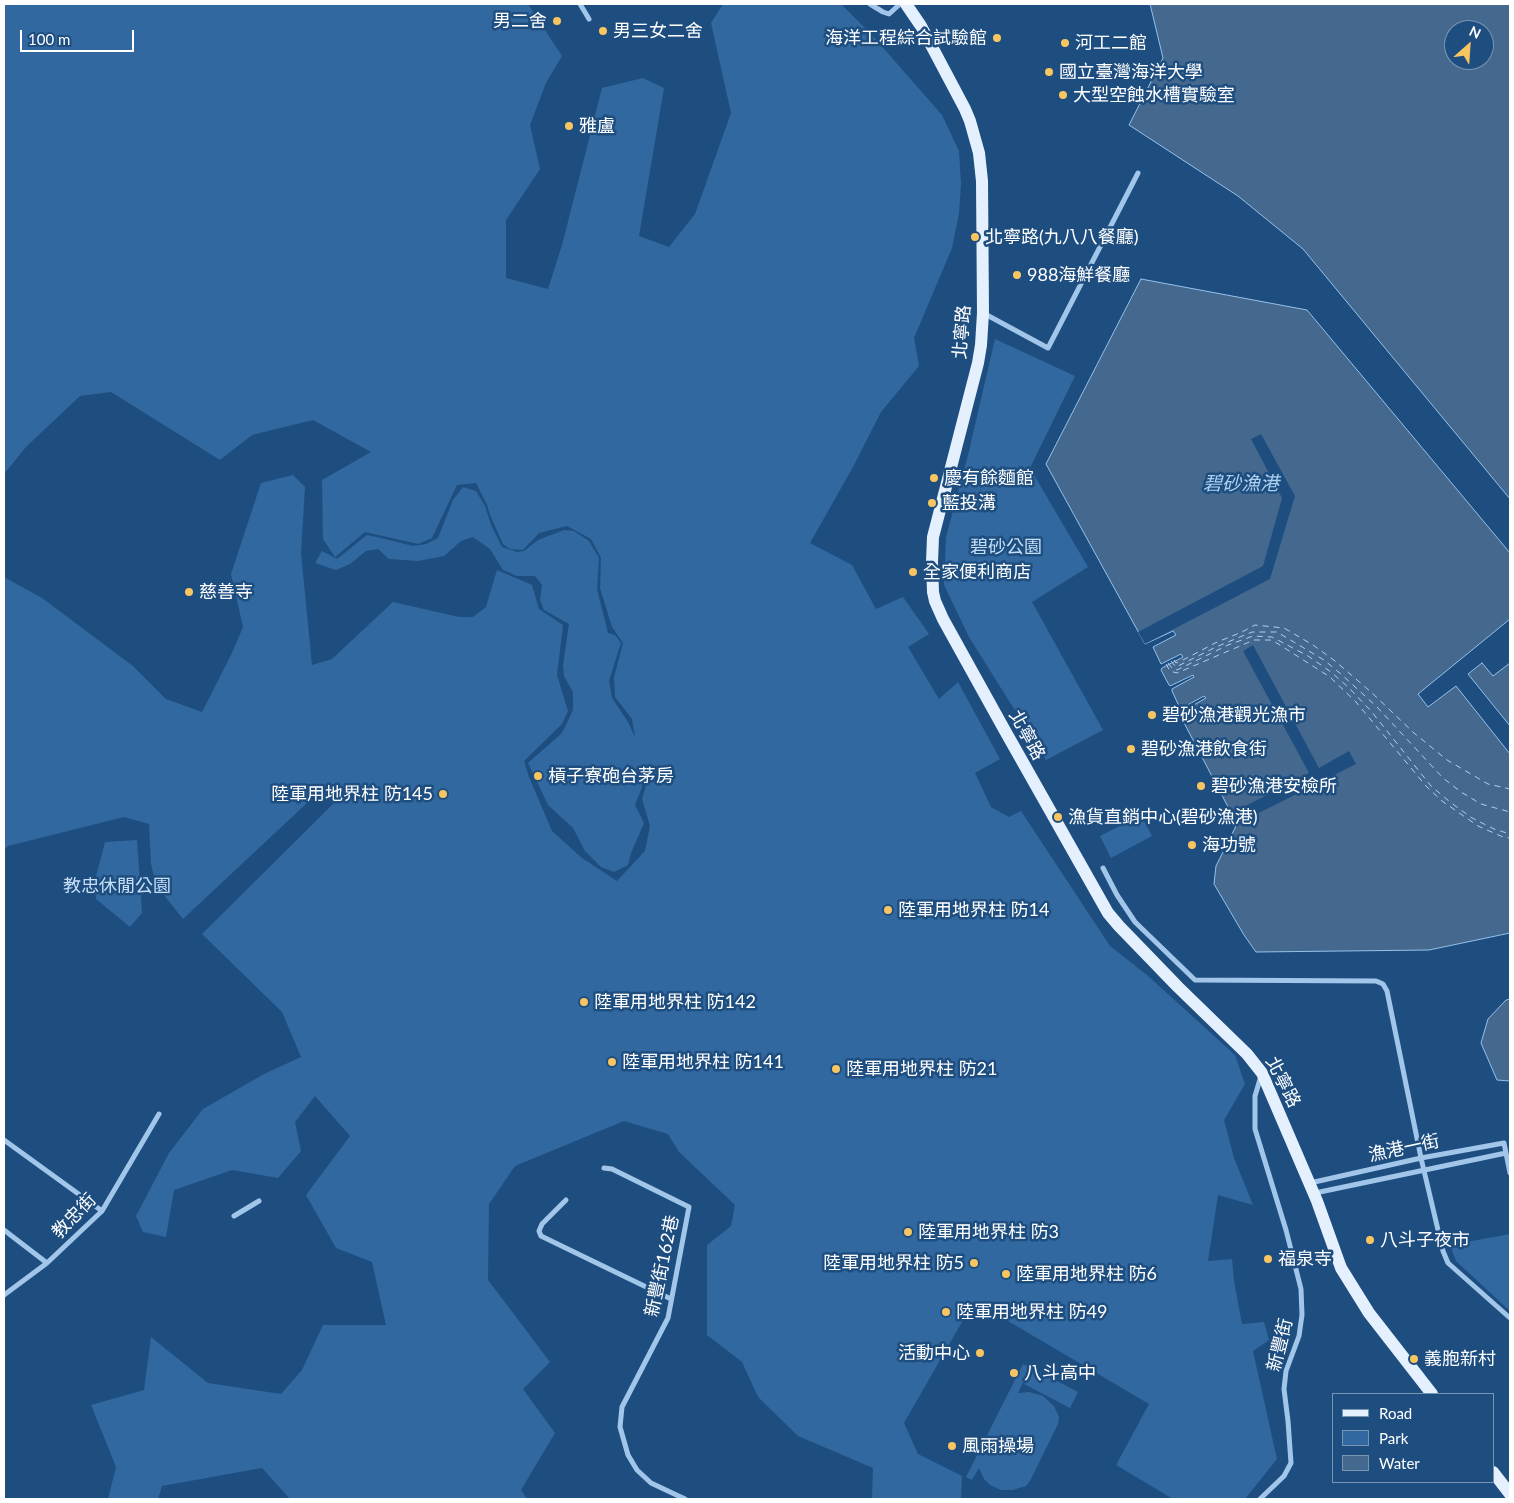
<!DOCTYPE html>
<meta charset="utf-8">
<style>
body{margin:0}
#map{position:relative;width:1514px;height:1503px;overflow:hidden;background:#1e4e80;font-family:Lato,sans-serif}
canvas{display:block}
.frame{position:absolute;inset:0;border:5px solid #fff;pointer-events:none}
.legend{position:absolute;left:1332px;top:1393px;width:162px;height:90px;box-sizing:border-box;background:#1e4e80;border:1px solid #7895b3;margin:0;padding:6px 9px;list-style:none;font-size:15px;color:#fff}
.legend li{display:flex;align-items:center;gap:10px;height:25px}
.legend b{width:25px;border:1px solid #7895b3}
.north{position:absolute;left:1444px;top:20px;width:50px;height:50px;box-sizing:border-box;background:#1e4e80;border:1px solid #7895b3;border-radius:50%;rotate:26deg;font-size:14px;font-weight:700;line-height:20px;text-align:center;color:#fff}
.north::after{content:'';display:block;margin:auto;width:18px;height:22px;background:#f8c561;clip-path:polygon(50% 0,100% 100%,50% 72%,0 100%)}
.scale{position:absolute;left:20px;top:30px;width:114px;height:22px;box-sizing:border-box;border:2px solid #fff;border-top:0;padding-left:6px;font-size:15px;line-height:18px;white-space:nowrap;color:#fff;-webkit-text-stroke:4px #1e4e80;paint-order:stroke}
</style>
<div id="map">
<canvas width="1514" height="1503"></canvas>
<div class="frame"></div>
<ul class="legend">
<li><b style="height:6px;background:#e5f0fe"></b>Road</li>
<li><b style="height:14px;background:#31689f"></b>Park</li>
<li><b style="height:14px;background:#45698e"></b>Water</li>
</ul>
<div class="north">N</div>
<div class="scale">100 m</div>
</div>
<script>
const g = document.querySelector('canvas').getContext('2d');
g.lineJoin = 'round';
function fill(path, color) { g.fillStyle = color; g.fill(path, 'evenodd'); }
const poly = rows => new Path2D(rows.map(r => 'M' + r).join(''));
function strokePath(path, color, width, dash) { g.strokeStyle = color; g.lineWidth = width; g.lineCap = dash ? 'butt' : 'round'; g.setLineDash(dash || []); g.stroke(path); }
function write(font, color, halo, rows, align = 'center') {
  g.font = font + ' Lato,"Noto Sans TC",sans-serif'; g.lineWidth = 5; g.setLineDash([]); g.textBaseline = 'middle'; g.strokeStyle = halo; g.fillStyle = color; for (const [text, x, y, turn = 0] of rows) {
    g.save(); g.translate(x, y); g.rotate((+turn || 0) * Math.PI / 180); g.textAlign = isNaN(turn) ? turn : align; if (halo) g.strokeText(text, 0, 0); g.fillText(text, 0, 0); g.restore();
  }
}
const green = poly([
 [4,4,528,4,562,56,546,83,530,125,540,169,506,220,506,278,548,289,562,245,602,88,643,78,664,88,639,236,669,247,695,214,731,113,711,23,723,4,841,4,871,34,942,115,959,151,961,184,959,213,952,248,914,338,919,366,881,412,853,467,810,543,852,565,876,609,903,597,929,634,908,647,939,699,958,682,1000,759,975,773,991,807,1009,817,1021,811,1110,946,1147,975,1235,1055,1245,1084,1224,1120,1234,1158,1253,1205,1218,1195,1208,1261,1232,1259,1234,1281,1242,1324,1264,1322,1269,1340,1253,1351,1277,1459,1245,1499,1173,1499,1116,1465,1149,1404,974,1301,904,1423,918,1454,962,1476,961,1499,872,1499,873,1468,798,1436,758,1397,742,1362,707,1335,707,1245,731,1226,735,1205,679,1152,668,1134,624,1121,515,1166,489,1204,488,1280,550,1362,523,1389,555,1433,521,1490,527,1499,290,1499,262,1468,162,1486,158,1499,108,1499,116,1467,91,1405,144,1390,151,1337,208,1383,281,1394,302,1370,323,1325,386,1325,372,1262,336,1248,306,1195,350,1136,315,1096,295,1122,301,1151,278,1178,232,1170,174,1190,166,1237,143,1232,136,1216,169,1153,203,1109,264,1074,301,1057,282,1012,202,934,333,804,322,789,183,919,156,885,151,864,149,824,124,817,8,846,4,850,4,577,42,598,133,666,166,699,202,712,231,655,243,627,231,574,261,483,293,475,305,487,301,553,312,665,332,659,393,602,459,617,473,617,486,607,497,570,532,585,539,609,563,625,557,675,568,711,562,724,524,761,529,777,552,831,582,858,617,881,645,851,650,826,642,799,651,769,650,765,640,766,642,787,635,805,644,823,631,853,628,865,614,872,601,867,585,851,573,828,548,805,528,763,562,733,573,710,573,692,564,676,563,665,569,624,544,610,540,600,542,585,535,576,517,576,503,570,490,549,473,537,461,541,444,556,418,561,389,559,378,549,366,551,350,564,336,570,315,563,322,551,337,559,367,535,381,538,413,546,426,544,438,538,453,500,463,487,476,491,485,506,491,525,502,547,517,552,524,551,538,540,564,530,574,531,589,541,599,558,597,589,608,633,615,635,621,643,609,681,612,698,628,722,635,737,632,719,615,697,614,677,623,643,612,627,600,588,601,558,591,539,567,526,539,533,523,550,510,549,503,544,490,515,487,505,476,483,457,485,432,538,418,544,365,532,335,557,323,539,322,480,371,452,313,420,252,435,220,460,111,392,80,396,26,447,4,474],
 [995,339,1075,376,1030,468,1088,567,1032,602,1103,730,1046,760,969,637,944,585,946,537,968,455],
 [1141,815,1152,836,1111,858,1100,836],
 [137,840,142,913,130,927,96,899,94,884,105,842],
 [1510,1234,1510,1311,1456,1261,1450,1245],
 [1023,1364,1030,1368,1018,1393,1029,1392,1043,1396,1054,1406,1059,1417,1058,1424,1030,1481,1026,1486,1019,1488,1013,1490,1001,1490,990,1485,984,1479,979,1468,972,1480,966,1477],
 [1032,1368,1078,1392,1070,1408,1024,1384]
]);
const water = poly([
 [1150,4,1510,4,1510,499,1303,249,1238,196,1129,125,1163,58,1150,4],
 [1454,30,1484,30,1484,60,1454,60,1454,30],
 [1141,279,1307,310,1510,553,1510,619,1418,694,1428,707,1456,686,1510,754,1510,933,1429,950,1256,952,1244,935,1214,884,1216,866,1237,824,1182,719,1186,717,1183,712,1185,710,1206,698,1204,696,1182,708,1179,706,1172,691,1172,689,1194,677,1193,675,1170,686,1169,685,1161,670,1162,668,1183,657,1181,654,1161,664,1153,647,1176,635,1173,631,1145,644,1046,464,1141,279],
 [1482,663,1493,676,1510,663,1510,726,1468,674,1482,663],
 [1510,999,1510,1081,1497,1080,1481,1043,1488,1019,1506,1000,1510,999]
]);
const pier = poly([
 [1261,434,1295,496,1270,579,1145,644,1138,632,1263,566,1282,498,1251,439],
 [1253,645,1319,768,1349,751,1356,764,1237,824,1232,813,1309,773,1243,651]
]);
const ferry = poly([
 [1174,660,1176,663,1187,658,1215,643,1242,632,1255,625,1284,628,1313,645,1335,661,1371,692,1414,733,1447,760,1488,784,1510,789],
 [1171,661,1176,667,1216,647,1252,632,1277,632,1324,660,1341,674,1377,707,1443,778,1461,792,1481,804,1510,812],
 [1168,663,1172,668,1177,670,1228,645,1253,636,1272,637,1308,656,1331,672,1348,687,1371,711,1431,786,1450,802,1472,818,1494,829,1510,834],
 [1166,664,1170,671,1177,673,1254,640,1272,640,1330,677,1356,702,1426,786,1442,801,1478,826,1503,837,1510,838]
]);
const minor = poly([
 [580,4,589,19],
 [870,4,883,12,889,14,900,4],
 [985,314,1048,348,1138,173],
 [1103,868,1117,895,1135,922,1195,980,1376,981,1383,984,1387,991,1421,1158,1443,1251,1448,1263,1510,1318],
 [4,1140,102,1211],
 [604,1168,612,1169,689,1207,668,1318,622,1407,620,1427,628,1455,637,1470,651,1483,685,1499],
 [1310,1183,1421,1158,1504,1143,1510,1173],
 [1315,1193,1506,1153],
 [566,1200,542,1224,539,1231,541,1236,671,1299],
 [234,1216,259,1201],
 [4,1230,47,1263],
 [4,1295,47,1263,102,1211,159,1114],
 [1260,1499,1284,1476,1291,1463,1288,1421,1284,1389,1286,1371,1299,1336,1302,1315,1301,1289,1286,1230,1255,1129,1255,1096,1261,1076]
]);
const primary = poly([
 [906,4,921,26,965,109,970,121,979,153,982,181,983,313,981,345,978,363,933,537,932,562,933,592,935,601,943,619,1004,729,1108,913,1119,926,1178,987,1247,1054,1262,1073,1317,1201,1341,1268,1369,1313,1432,1394],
 [1493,1472,1510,1494]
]);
const markers = [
 [557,21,5,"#f8c561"],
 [603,31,5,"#f8c561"],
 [997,38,5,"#f8c561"],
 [1065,43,5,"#f8c561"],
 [1049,72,5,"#f8c561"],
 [1063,95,5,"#f8c561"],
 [569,126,5,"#f8c561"],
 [975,237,5,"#f8c561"],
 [1017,275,5,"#f8c561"],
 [934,478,5,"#f8c561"],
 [932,503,5,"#f8c561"],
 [913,572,5,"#f8c561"],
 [189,592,5,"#f8c561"],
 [1152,715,5,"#f8c561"],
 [1131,749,5,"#f8c561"],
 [538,776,5,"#f8c561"],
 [1201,786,5,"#f8c561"],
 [443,794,5,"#f8c561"],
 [1058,817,5,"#f8c561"],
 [1192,845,5,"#f8c561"],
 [888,910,5,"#f8c561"],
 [584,1002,5,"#f8c561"],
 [612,1062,5,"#f8c561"],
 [836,1069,5,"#f8c561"],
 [908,1232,5,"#f8c561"],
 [1370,1240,5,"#f8c561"],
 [1268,1259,5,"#f8c561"],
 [974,1263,5,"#f8c561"],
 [1006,1274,5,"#f8c561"],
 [946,1312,5,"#f8c561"],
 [980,1353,5,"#f8c561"],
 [1414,1359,5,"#f8c561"],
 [1014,1373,5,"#f8c561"],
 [952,1446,5,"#f8c561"]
];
const poiNames = [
 ["男二舍",547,21,"right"],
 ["男三女二舍",613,31],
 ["海洋工程綜合試驗館",987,38,"right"],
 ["河工二館",1075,43],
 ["國立臺灣海洋大學",1059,72],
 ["大型空蝕水槽實驗室",1073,95],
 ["雅盧",579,126],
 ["北寧路(九八八餐廳)",985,237],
 ["988海鮮餐廳",1027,275],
 ["慶有餘麵館",944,478],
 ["藍投溝",942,503],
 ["全家便利商店",923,572],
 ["慈善寺",199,592],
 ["碧砂漁港觀光漁市",1162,715],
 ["碧砂漁港飲食街",1141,749],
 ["槓子寮砲台茅房",548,776],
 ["碧砂漁港安檢所",1211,786],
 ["陸軍用地界柱 防145",433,794,"right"],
 ["漁貨直銷中心(碧砂漁港)",1068,817],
 ["海功號",1202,845],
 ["陸軍用地界柱 防14",898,910],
 ["陸軍用地界柱 防142",594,1002],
 ["陸軍用地界柱 防141",622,1062],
 ["陸軍用地界柱 防21",846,1069],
 ["陸軍用地界柱 防3",918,1232],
 ["八斗子夜市",1380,1240],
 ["福泉寺",1278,1259],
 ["陸軍用地界柱 防5",964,1263,"right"],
 ["陸軍用地界柱 防6",1016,1274],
 ["陸軍用地界柱 防49",956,1312],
 ["活動中心",970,1353,"right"],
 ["義胞新村",1424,1359],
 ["八斗高中",1024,1373],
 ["風雨操場",962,1446]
];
const streetNames = [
 ["北寧路",962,332,-85],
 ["北寧路",1027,735,61],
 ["北寧路",1283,1082,63],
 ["漁港一街",1404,1148,-12],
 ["教忠街",74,1216,-46],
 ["新豐街162巷",662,1266,-78],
 ["新豐街",1280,1345,-76]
];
const parkNames = [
 ["碧砂公園",1006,547],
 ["教忠休閒公園",117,886]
];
const waterNames = [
 ["碧砂漁港",1241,484]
];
fill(green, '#31689f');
fill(water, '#45698e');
strokePath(water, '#95c1eb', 1);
fill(pier, '#1e4e80');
strokePath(ferry, '#add0f1', 1, [6, 5]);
strokePath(minor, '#a2c6e9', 5);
strokePath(primary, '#e5f0fe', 12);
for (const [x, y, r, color] of markers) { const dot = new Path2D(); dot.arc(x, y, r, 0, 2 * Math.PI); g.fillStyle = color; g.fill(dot); strokePath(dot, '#1e4e80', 2); }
write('18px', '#fff', '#1e4e80', poiNames, 'left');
write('18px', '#fff', '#1e4e80', streetNames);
write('18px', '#c6dff7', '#1e4e80', parkNames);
write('italic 19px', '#add0f1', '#1e4e80', waterNames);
</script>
